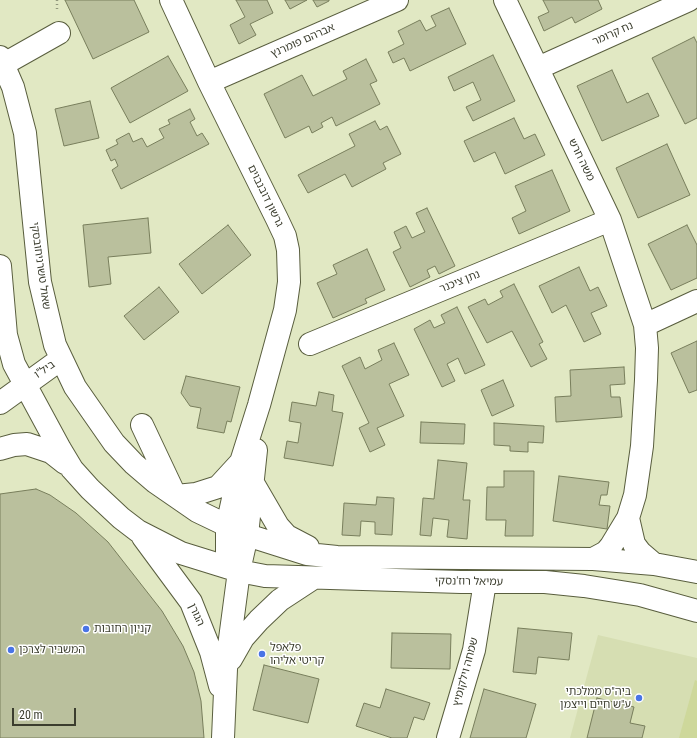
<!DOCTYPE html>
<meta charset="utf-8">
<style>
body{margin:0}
#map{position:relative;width:697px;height:738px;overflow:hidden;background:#e1e8c3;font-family:"Roboto Condensed",sans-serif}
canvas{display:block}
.scale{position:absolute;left:12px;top:708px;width:64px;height:18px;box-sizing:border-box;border:2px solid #3b3d2e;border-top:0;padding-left:5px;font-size:12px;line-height:14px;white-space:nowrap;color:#3b3d2e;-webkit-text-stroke:3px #fff;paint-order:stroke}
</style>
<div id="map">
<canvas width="697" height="738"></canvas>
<div class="scale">20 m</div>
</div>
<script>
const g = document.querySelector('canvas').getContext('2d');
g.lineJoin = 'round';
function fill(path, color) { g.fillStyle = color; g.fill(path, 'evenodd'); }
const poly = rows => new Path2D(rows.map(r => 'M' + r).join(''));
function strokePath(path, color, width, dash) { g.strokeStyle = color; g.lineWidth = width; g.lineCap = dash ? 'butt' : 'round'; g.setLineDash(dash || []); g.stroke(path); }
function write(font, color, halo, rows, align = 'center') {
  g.font = font + ' "Roboto Condensed","Noto Sans Hebrew",sans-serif'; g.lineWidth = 3; g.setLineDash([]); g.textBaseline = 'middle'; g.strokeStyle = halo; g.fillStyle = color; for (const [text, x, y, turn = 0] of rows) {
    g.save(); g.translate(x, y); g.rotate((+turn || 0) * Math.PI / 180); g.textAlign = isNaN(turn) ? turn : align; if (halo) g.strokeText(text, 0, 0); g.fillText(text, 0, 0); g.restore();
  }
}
const built = poly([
 [598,635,697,658,697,738,570,738]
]);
const green = poly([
 [695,680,697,681,697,738,679,738]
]);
const building = poly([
 [65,0,134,0,149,32,93,59,65,0],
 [236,0,267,0,273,13,250,24,256,35,239,44,230,25,245,17,236,0],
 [285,0,307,0,290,9,285,0],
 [313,0,329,0,329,1,317,7,313,0],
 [543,0,598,0,602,9,575,23,572,17,544,31,538,17,549,12,543,0],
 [449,8,466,44,410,71,404,58,393,63,388,52,404,44,398,31,420,20,426,31,436,26,431,16,449,8],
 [694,37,697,43,697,118,685,124,652,58,694,37],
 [493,55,515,101,473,121,466,107,481,100,473,82,454,91,448,77,493,55],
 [168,56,188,91,130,123,111,88,168,56],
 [366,59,377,81,370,84,380,104,336,126,332,117,321,123,323,127,312,133,309,126,285,138,264,94,302,75,313,96,347,79,343,71,366,59],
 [612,70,627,103,648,93,659,116,602,141,577,86,612,70],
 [90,101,99,138,64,146,55,109,90,101],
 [190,109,195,119,190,122,197,136,202,133,209,144,121,189,112,170,118,166,115,159,111,161,106,150,118,144,116,140,129,133,133,142,142,138,147,147,164,138,159,129,170,124,168,120,190,109],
 [514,118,524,139,535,134,545,155,505,174,495,152,474,162,464,141,514,118],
 [375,121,380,130,387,126,401,154,383,163,386,169,352,187,345,174,308,193,298,175,355,146,349,134,375,121],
 [667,144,690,195,638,218,616,168,667,144],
 [552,170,570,211,519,234,512,218,526,211,515,186,552,170],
 [427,208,455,266,439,274,435,266,427,270,430,277,410,287,393,252,401,248,394,232,406,226,412,238,425,232,416,213,427,208],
 [148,218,151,253,108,257,111,284,89,287,83,225,148,218],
 [228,225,251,255,202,294,179,264,228,225],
 [687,225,697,245,697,278,671,290,648,244,687,225],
 [367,249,385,290,365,299,367,303,333,318,317,283,337,274,333,265,367,249],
 [579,267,590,291,598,287,607,306,591,313,601,334,584,342,566,305,552,313,539,286,579,267],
 [514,284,543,342,539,344,547,359,531,367,512,331,487,343,468,307,485,299,488,305,503,297,500,291,514,284],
 [159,287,179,312,144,340,124,316,159,287],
 [457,307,485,365,465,374,458,358,447,364,455,381,442,387,414,329,430,320,434,328,445,323,441,315,457,307],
 [697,341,697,390,689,393,671,353,697,341],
 [394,343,409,375,389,384,404,416,377,428,385,445,370,452,359,428,369,423,342,366,360,357,365,369,382,360,378,350,394,343],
 [624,367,625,384,610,385,611,397,620,397,622,417,556,422,555,397,571,396,570,370,624,367],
 [186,376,240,387,231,422,227,421,224,433,197,428,201,408,190,406,181,393,186,376],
 [503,380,514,406,492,416,481,390,503,380],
 [319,392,334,395,332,411,343,413,333,466,284,458,287,441,298,443,301,423,289,421,292,402,316,406,319,392],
 [421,422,465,424,464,444,420,443,421,422],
 [494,423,544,426,543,443,528,442,528,452,510,451,510,446,494,445,494,423],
 [438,460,467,463,463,500,470,500,467,539,447,537,449,520,433,518,431,536,420,535,423,498,434,499,438,460],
 [504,471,534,471,533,536,505,536,506,520,486,520,487,487,504,487,504,471],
 [559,476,609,482,607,495,601,495,599,505,610,506,607,529,553,521,559,476],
 [36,489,50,495,76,513,108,542,162,611,183,646,194,672,201,701,204,738,0,738,0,494,36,489],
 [377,497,394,498,392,535,375,534,375,522,361,521,360,536,342,535,344,503,376,505,377,497],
 [518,628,572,633,569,660,538,657,536,674,513,672,518,628],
 [392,633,451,634,450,669,391,668,392,633],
 [264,665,319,679,308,723,253,710,264,665],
 [386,689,430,703,424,720,414,717,407,738,392,738,356,726,364,703,380,708,386,689],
 [484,689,536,704,526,738,470,738,484,689],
 [597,698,634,707,630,723,645,726,642,738,587,738,597,698]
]);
const path = poly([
 [57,0,57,11]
]);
const minor = poly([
 [171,0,209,82,277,219,285,236,288,250,289,282,285,310,259,405,241,462,227,526,227,552,231,562,239,571],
 [505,0,610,220,645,325,647,348,646,380,642,446,635,495,628,518,611,546,606,552,593,559],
 [0,57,13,87,25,133,40,282,55,345,75,387,114,443,134,464,155,482,197,511,247,535,307,554,337,557,593,559,654,564,697,572],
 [4,64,59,33],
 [538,68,689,0],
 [209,82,397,0],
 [0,266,6,335,14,364,60,449,72,469,90,489,121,518,138,531,181,553,239,571,265,576,461,582,545,582,584,586,640,595,697,611],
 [645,325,697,301],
 [310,344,610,220],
 [0,403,61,359],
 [142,425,175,495],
 [0,449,14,445,27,444,51,452,65,463],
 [253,483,278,526,287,536,308,547],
 [176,496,196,494,218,487,240,463],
 [628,518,634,544,640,552,654,564],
 [143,537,191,602,211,652,220,686],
 [231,659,243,638,259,620,280,600,312,579],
 [223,738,226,669,239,571,247,535,256,450],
 [448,738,474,650,485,582]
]);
const markers = [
 [86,629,4,"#4974e6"],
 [11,650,4,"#4974e6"],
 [262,654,4,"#4974e6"],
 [639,698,4,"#4974e6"]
];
const streetNames = [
 ["נח קרומר",613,34,-24],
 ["אברהם פומרנץ",303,41,-24],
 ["משה חרש",581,160,64],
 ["גרשון דובנבוים",265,196,64],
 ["שאול טשרניחובסקי",40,266,82],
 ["נתן ציכנר",460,282,-22],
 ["ביל\"ו",45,370,-34],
 ["עמיאל רוז'נסקי",469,582,1],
 ["הגורן",196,615,65],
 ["שמחה וילקומיץ",466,672,-75]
];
const poiNames = [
 ["קניון רחובות",94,629],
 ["פלאפל",270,648],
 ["קריטי אליהו",270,661],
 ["המשביר לצרכן",19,650],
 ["ביה\"ס ממלכתי",631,692,"right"],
 ["ע\"ש חיים וייצמן",631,705,"right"]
];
fill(built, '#d6deb2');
fill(green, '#ced89b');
fill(building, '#bac09d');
strokePath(building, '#787e5c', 1);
strokePath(minor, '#595e3e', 24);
strokePath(path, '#92977d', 2.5, [1, 3]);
strokePath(minor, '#fff', 22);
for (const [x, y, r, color] of markers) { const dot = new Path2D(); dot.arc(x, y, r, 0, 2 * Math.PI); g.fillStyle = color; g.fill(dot); strokePath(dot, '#fff', 1.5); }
write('11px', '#3b3d2e', '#fff', streetNames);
write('11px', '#3b3d2e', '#fff', poiNames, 'left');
</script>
